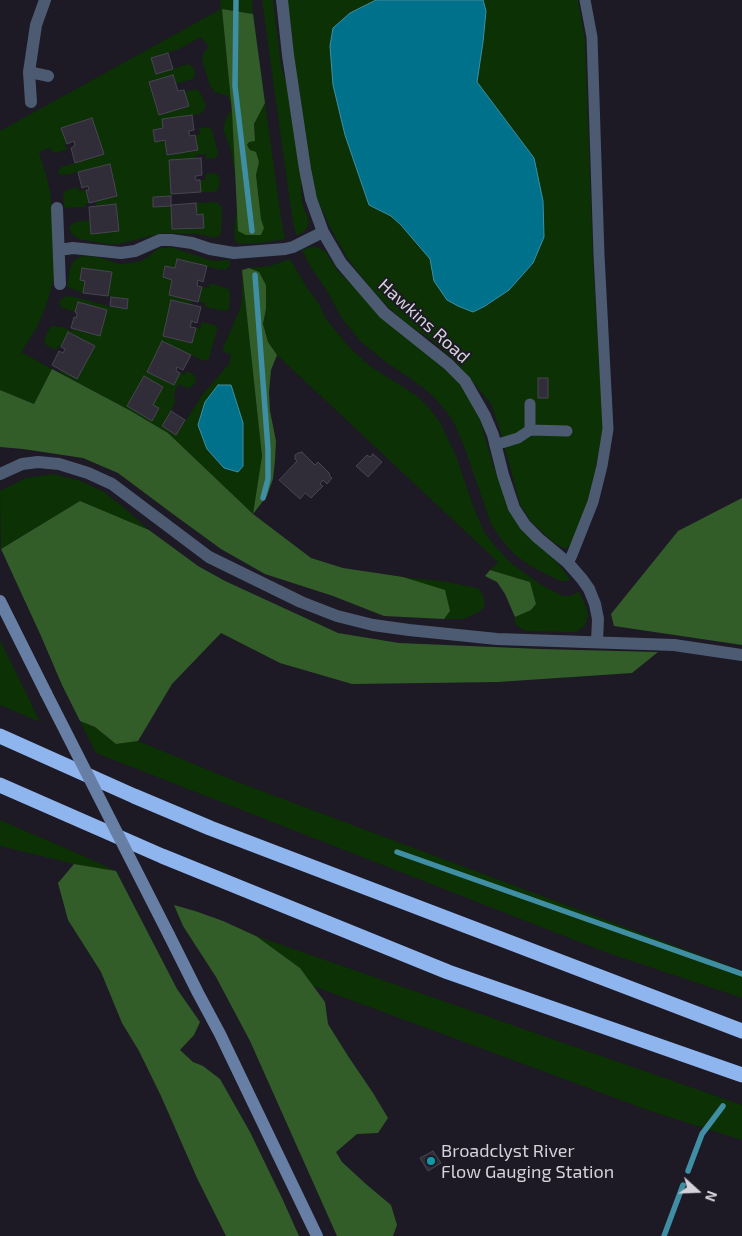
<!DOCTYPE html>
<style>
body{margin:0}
#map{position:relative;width:742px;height:1236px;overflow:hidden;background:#1d1925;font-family:"Exo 2",sans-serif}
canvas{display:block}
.north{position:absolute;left:672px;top:1166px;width:50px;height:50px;-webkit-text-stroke:4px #1d1925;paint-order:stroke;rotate:110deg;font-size:14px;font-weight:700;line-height:20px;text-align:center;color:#d4d2da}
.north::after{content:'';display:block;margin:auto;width:18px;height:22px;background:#d4d2da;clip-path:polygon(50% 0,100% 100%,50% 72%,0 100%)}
</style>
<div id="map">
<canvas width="742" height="1236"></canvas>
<div class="north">N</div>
</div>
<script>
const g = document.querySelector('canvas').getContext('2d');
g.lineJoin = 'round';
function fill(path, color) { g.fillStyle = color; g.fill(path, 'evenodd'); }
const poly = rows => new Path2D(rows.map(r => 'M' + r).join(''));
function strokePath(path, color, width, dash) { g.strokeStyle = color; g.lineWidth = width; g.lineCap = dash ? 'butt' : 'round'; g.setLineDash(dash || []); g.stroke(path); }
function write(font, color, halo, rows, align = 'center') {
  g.font = font + ' "Exo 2",sans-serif'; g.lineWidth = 4; g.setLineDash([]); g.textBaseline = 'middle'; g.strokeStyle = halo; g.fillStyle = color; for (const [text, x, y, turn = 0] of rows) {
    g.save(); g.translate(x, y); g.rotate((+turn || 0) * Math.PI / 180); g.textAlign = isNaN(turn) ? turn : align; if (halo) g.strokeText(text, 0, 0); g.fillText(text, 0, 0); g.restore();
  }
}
const green = poly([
 [220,0,252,0,253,14,222,9,232,112,236,178,230,147,224,132,224,127,226,118,232,109,228,96,215,92,210,86,202,59,204,52,209,47,201,37,179,49,151,58,156,74,188,64,193,67,195,72,195,75,193,79,176,84,173,75,149,82,159,115,189,106,185,92,196,89,200,92,206,105,203,112,200,114,162,119,163,128,153,130,155,141,165,140,168,155,197,149,195,135,200,134,199,128,209,127,212,130,218,153,217,156,215,158,206,159,206,154,196,155,196,159,169,160,171,196,153,197,153,207,171,206,172,229,203,228,203,215,197,215,196,203,217,202,221,206,222,212,221,231,220,235,216,238,198,234,163,233,119,244,107,244,79,239,73,235,69,229,71,225,75,222,90,220,91,233,116,204,96,206,95,201,117,196,110,164,70,174,62,175,59,174,58,172,61,167,104,154,92,118,62,128,67,144,65,145,67,150,54,153,49,148,39,152,46,174,50,191,52,208,55,260,53,282,46,306,36,329,21,352,52,369,34,404,0,390,0,131,221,9],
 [262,0,273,0,281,66,289,91,301,174,302,202,309,221,308,226,304,232,300,234,296,235,292,217],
 [288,0,376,0,350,13,333,85,345,135,369,205,391,216,401,225,430,259,434,281,485,306,509,290,533,263,534,158,477,82,483,42,486,11,483,0,578,0,585,40,593,262,603,428,596,467,588,500,571,545,565,549,553,542,531,522,520,504,500,430,491,404,454,360,434,342,409,325,388,307,369,286,347,258,330,227,316,196,309,168,288,11],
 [265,103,281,218,285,239,262,243,239,244,235,240,234,229,238,201,238,231,264,228,261,219,256,174,259,162,247,145,249,142,255,141,254,124],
 [214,173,217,174,220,180,219,187,217,191,214,192,201,192,200,180,206,180,205,174],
 [78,187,79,191,86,190,89,203,85,204,85,207,64,208,63,196,64,192,67,190],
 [171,247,212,261,230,260,230,266,225,270,218,269,177,260,175,268,165,266,163,277,172,280,169,295,191,300,191,304,171,300,163,336,192,343,196,328,200,329,202,322,215,325,217,326,217,330,209,358,207,360,204,361,162,341,147,372,174,385,180,373,185,375,186,371,191,373,195,376,196,380,194,384,191,387,187,388,178,384,174,394,175,403,162,426,176,435,203,394,229,364,231,355,223,351,223,348,240,309,242,297,242,270,262,456,253,514,168,433,131,411,60,373,61,370,77,379,94,346,69,332,61,347,58,346,56,350,46,345,44,340,50,327,52,326,62,327,72,331,73,329,100,336,107,310,78,302,75,312,61,307,60,304,60,300,66,296,75,297,108,306,126,309,128,299,108,296,112,272,82,268,80,280,85,281,83,293,67,287,70,269,72,263,76,259,82,256,99,257,119,264,130,263,141,261,148,257,157,249],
 [144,377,153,405,159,409,152,421,127,406],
 [311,247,317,247,326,252,337,270,343,276,462,385,477,410,483,430,494,468,512,514,556,561,570,579,567,581,560,581,534,568,522,560,513,553,502,540,491,524,464,446,454,423,447,412,431,394,413,380,387,363,360,341,341,317,327,291,310,266,302,250],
 [290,259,307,288,319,304,326,319,349,347,370,366,417,396,428,407,440,422,456,456,472,503,484,532,497,548,511,563,541,585,563,596,570,596,579,592,584,602,587,609,588,616,586,623,582,628,576,632,568,632,525,631,516,625,514,621,515,617,531,610,536,604,530,582,490,570,498,562,277,355,268,342,263,324,266,309,259,272,249,268,270,266],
 [210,283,229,289,230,292,229,309,228,310,225,311,205,307,206,303,198,302,202,287,209,288],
 [54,474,81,481,104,492,122,506,149,530,80,501,1,549,0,491,26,478],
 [403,577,442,581,478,588,483,595,485,606,479,612,464,619,444,619,450,611],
 [0,640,30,701,40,722,0,705],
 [80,721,95,727,116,744,138,741,235,781,742,971,742,998,605,952,96,753],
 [0,820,81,855,116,871,74,864,0,846],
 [256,936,742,1105,742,1140,650,1111,313,986,300,968]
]);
const forest = poly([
 [222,9,253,14,265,103,254,124,255,141,249,142,247,145,250,150,256,152,259,162,256,175,261,219,264,228,261,235,246,235,238,231,232,112],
 [249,268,259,272,266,285,266,309,263,324,268,342,277,355,271,370,269,392,270,411,276,441,275,460,273,479,267,496,253,514,311,558,343,568,403,577,445,590,450,611,444,619,384,616,333,596,265,574,221,549,177,517,118,473,83,458,23,449,0,447,0,390,34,404,52,369,131,411,168,433,253,514,262,456,242,270],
 [742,498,742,645,614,626,611,614,678,531],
 [80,501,149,530,198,566,225,581,338,633,399,643,540,649,658,652,632,673,498,682,352,684,280,663,221,633,172,684,138,741,116,744,95,727,80,721,62,685,41,636,1,549],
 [490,570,530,582,536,604,531,610,515,617,505,594,497,582,485,576],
 [74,864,116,871,177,989,200,1022,194,1035,180,1050,193,1062,203,1066,220,1079,250,1132,282,1198,299,1236,226,1236,197,1178,161,1096,139,1051,122,1023,101,972,68,920,58,883],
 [174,905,195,911,223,921,256,936,300,968,325,1002,328,1024,348,1056,373,1093,388,1118,378,1133,357,1134,336,1152,342,1162,367,1185,391,1205,397,1225,393,1236,337,1236,250,1041,216,977,183,926]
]);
const water = poly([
 [376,0,483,0,486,11,483,42,477,82,534,158,543,201,544,237,533,263,509,290,485,306,473,312,458,306,447,300,434,281,430,259,401,225,391,216,369,205,345,135,333,85,330,46,333,28,350,13,376,0],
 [218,385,231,385,243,423,243,466,238,472,224,468,207,449,198,425,205,402,218,385]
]);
const stream = poly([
 [236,0,235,86,252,231],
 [255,275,268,449,268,479,263,498],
 [397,852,742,974],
 [688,1171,702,1134,723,1106],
 [664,1236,683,1185]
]);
const building = poly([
 [168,53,173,69,156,74,151,58,168,53],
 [173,75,178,91,184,90,189,106,159,115,149,82,173,75],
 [192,115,194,130,189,131,189,133,190,136,195,135,198,150,167,155,165,140,155,142,153,130,163,128,162,119,192,115],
 [92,118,104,154,75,163,71,148,75,146,74,141,67,144,61,128,92,118],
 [201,158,202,175,196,176,195,178,196,180,200,180,201,192,171,194,169,160,201,158],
 [110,164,117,196,89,203,86,190,89,190,88,186,82,188,78,172,110,164],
 [171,196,171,206,153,207,153,197,171,196],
 [196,203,197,215,203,214,204,228,172,229,171,205,196,203],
 [116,204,119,231,91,234,89,207,116,204],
 [177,259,207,266,203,282,198,280,197,286,202,287,198,302,169,295,172,280,163,277,165,266,175,268,177,259],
 [82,268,112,272,108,296,83,293,85,281,80,280,82,268],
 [111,297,128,299,127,309,110,306,111,297],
 [171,300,201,307,197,323,191,321,191,324,190,327,196,328,192,343,163,336,171,300],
 [78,302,107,310,100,336,71,328,74,317,76,318,77,315,77,313,75,312,78,302],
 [68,332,95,346,77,379,52,365,59,351,63,353,65,349,61,347,68,332],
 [162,341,191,355,183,370,177,367,176,371,180,373,174,385,147,372,162,341],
 [144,376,163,387,153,405,159,408,152,421,127,406,144,376],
 [538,378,548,378,548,398,538,398,538,378],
 [171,411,185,420,176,435,162,426,171,411],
 [302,452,315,465,318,462,330,474,329,475,332,478,327,484,323,480,320,484,323,486,311,498,305,493,300,499,279,480,297,461,295,459,295,455,298,453,302,452],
 [373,454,382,462,368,477,356,466,367,455,370,457,373,454],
 [433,1151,441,1163,428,1171,420,1158,433,1151]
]);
const service = poly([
 [530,404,530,430],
 [495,445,518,438,530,430,567,431],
 [568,563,572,555,593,502,602,466,608,429,599,255,592,37,585,0]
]);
const minor = poly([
 [282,0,288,55,305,169,311,199,323,232,341,263,384,313,448,364,465,381,485,416,493,435,503,475,514,508,525,525,538,538,568,563,582,579,589,589,595,604,598,619,597,642],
 [29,72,48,76],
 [31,102,29,72,36,25,45,0],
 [57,208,60,284],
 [59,250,73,248,121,253,135,251,160,240,171,240,192,243,210,249,234,253,285,249,293,247,323,232],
 [0,474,22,464,38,462,59,464,88,473,112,484,209,557,301,602,337,616,373,625,409,630,497,639,674,645,742,655]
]);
const secondary = poly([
 [0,601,46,693],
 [169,935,198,993,220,1034,317,1236]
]);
const motorway = poly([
 [0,736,134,796,210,828,742,1031],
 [0,785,162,856,448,972,742,1075]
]);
const secondaryBridge = poly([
 [46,693,169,935]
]);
const markers = [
 [431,1161,5,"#0f9aa8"]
];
const streetNames = [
 ["Hawkins Road",424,321,42]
];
const poiNames = [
 ["Broadclyst River",441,1151],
 ["Flow Gauging Station",441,1172]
];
fill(green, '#0c3104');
fill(forest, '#325d29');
fill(water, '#00718b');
strokePath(water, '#408ea3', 1);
strokePath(stream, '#408ea3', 5.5);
fill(building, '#302d39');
strokePath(building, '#484552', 1);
strokePath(service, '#4c5b72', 11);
strokePath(minor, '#4c5b72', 12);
strokePath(secondary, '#677fa4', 12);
strokePath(motorway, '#8fb5ef', 15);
strokePath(secondaryBridge, '#677fa4', 12);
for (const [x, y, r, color] of markers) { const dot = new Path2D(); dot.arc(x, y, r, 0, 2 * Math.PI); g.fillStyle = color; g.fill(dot); strokePath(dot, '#1d1925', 2); }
write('18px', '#d4d2da', '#1d1925', streetNames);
write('18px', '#d4d2da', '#1d1925', poiNames, 'left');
</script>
